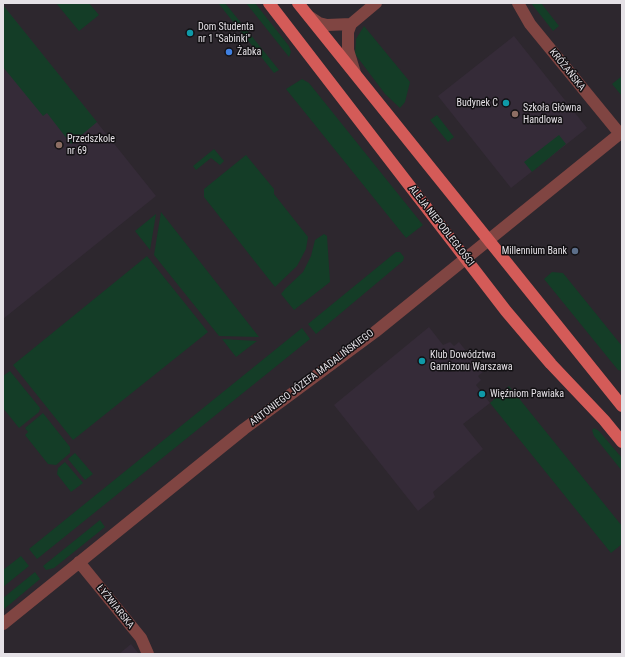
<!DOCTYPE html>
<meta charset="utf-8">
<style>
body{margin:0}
#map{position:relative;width:625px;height:657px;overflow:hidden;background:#2d272e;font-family:"Roboto Condensed",sans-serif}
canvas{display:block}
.frame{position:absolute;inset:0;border:4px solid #e5e1e6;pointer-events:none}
</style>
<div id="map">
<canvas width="625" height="657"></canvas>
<div class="frame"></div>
</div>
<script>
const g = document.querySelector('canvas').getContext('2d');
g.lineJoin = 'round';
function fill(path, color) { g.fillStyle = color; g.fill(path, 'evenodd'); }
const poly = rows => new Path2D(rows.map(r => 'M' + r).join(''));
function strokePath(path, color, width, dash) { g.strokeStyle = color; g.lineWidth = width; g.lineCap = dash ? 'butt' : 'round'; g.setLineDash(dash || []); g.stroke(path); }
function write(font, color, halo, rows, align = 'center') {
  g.font = font + ' "Roboto Condensed",sans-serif'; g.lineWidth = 3; g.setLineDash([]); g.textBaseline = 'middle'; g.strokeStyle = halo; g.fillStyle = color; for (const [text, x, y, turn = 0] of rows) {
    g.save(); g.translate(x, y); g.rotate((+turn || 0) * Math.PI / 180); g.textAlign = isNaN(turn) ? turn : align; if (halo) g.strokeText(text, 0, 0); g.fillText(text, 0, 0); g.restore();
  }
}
const built = poly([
 [3,5,156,196,3,319],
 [514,36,587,128,511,188,438,96],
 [429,327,443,345,450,342,454,346,459,342,483,372,478,376,481,380,476,385,490,403,463,424,483,449,433,492,435,497,418,511,334,405],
 [131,644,139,654,119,654]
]);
const green = poly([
 [56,3,89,3,99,15,79,31],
 [218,3,225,3,279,70,274,73],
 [246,3,255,3,289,46,291,52,289,57],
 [531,3,541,3,559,26,553,31],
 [3,5,97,122,71,144,47,113,43,116,3,67],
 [364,26,410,82,405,102,400,108,385,94,355,54,356,39],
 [622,76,622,96,612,84],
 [302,79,309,83,423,225,406,238,286,89],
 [437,115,454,137,448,142,430,120],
 [559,135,566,144,532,172,524,162],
 [214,149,224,161,220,165,211,158,196,170,193,166],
 [246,155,274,189,274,194,308,237,306,249,297,266,275,287,204,197,204,189],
 [161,212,259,337,219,336,154,255],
 [156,214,150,250,135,231],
 [324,234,327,236,330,282,294,310,281,294,285,289,303,272,311,256,315,240],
 [396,252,400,252,404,257,403,261,316,334,308,324],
 [147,256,208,332,73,440,13,365],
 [552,272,563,273,622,346,622,371,618,370,544,279],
 [302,328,310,339,37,559,29,549],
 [222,339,257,341,236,357],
 [10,371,40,408,39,412,19,428,3,408,3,376],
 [509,386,622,526,622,544,611,553,490,403],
 [43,413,70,447,70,453,56,465,48,464,25,435,28,432,25,428],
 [594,428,599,431,622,458,622,471,594,436,592,430],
 [75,453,93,474,85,480,68,459],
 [65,462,83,483,71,492,57,474,58,468],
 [100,520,105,527,54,568,46,570,43,566],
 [21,556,29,566,3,587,3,570],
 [35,572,40,579,3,610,3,598]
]);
const minor = poly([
 [518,3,530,24,620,134],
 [310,17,319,23,327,25,351,24],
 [355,73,348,50,348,32,351,24,376,3],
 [79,562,141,638,148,654],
 [3,624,244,429,375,332,622,132]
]);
const major = poly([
 [269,3,506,311,551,364,604,420,622,442],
 [298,3,622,406]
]);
const markers = [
 [190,33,4,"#0f9aa8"],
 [229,52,4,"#3f7fe0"],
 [506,103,4,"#0f9aa8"],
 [515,114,4,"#8d6e63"],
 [59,145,4,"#8d6e63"],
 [575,251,4,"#5c6f8a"],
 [422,361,4,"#0f9aa8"],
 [482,394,4,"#0f9aa8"]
];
const poiNames = [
 ["Dom Studenta",198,27],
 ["nr 1 \"Sabinki\"",198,39],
 ["Żabka",237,52],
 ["Budynek C",498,103,"right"],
 ["Szkoła Główna",523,108],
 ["Handlowa",523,120],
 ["Przedszkole",67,139],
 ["nr 69",67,151],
 ["Millennium Bank",567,251,"right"],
 ["Klub Dowództwa",430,355],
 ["Garnizonu Warszawa",430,367],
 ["Więźniom Pawiaka",490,394]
];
const streetNames = [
 ["KRÓŻAŃSKA",567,70,51],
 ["ALEJA NIEPODLEGŁOŚCI",441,226,52],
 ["ANTONIEGO JÓZEFA MADALIŃSKIEGO",312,378,-37],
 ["ŁYŻWIARSKA",115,607,51]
];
fill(built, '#352b38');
fill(green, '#143d27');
strokePath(minor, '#804542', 12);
strokePath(major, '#d45b58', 12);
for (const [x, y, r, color] of markers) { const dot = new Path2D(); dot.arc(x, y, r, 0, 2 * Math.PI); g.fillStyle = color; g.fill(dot); strokePath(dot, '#131114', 1.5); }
write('10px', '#e5e1e6', '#131114', poiNames, 'left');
write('10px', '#e5e1e6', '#131114', streetNames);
</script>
